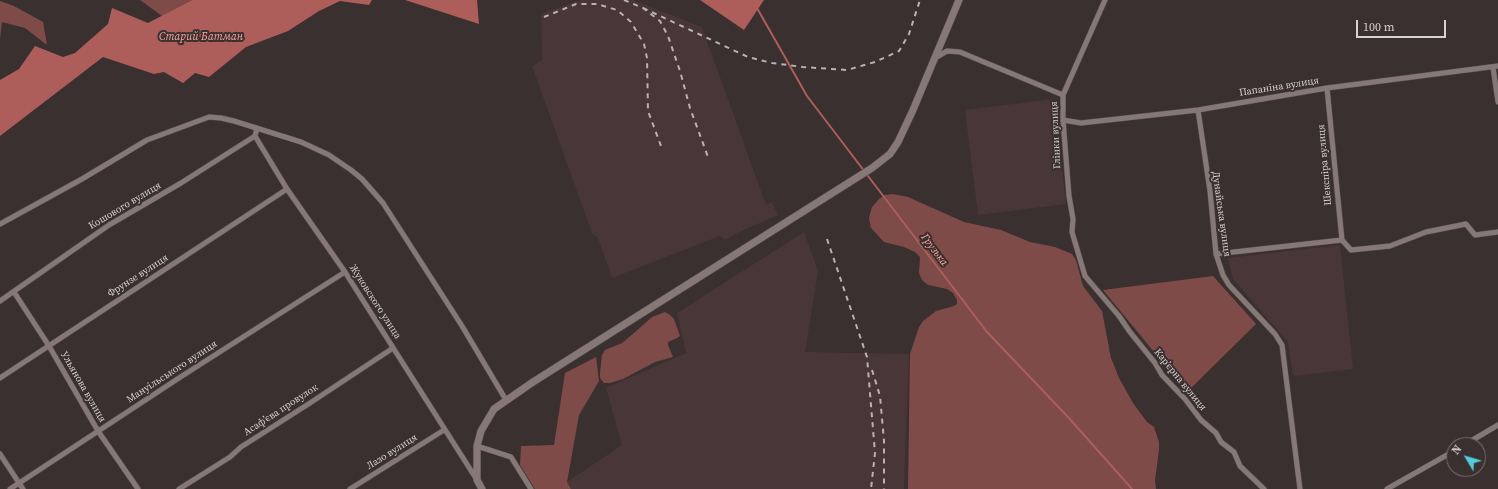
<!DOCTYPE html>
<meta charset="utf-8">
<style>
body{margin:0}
#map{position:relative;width:1498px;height:489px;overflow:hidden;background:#3a302f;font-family:"Source Serif 4",serif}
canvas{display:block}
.north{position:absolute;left:1446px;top:437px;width:40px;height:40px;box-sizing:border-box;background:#3a302f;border:1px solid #797070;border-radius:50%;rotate:308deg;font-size:11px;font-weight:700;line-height:16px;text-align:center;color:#d8d1d1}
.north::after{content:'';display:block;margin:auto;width:14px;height:18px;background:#55cae0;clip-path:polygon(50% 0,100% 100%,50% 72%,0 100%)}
.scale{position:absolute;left:1356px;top:20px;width:90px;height:18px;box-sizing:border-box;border:2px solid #d8d1d1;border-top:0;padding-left:5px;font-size:12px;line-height:14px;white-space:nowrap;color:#d8d1d1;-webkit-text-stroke:3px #3a302f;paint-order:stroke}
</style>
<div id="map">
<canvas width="1498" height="489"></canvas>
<div class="north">N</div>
<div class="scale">100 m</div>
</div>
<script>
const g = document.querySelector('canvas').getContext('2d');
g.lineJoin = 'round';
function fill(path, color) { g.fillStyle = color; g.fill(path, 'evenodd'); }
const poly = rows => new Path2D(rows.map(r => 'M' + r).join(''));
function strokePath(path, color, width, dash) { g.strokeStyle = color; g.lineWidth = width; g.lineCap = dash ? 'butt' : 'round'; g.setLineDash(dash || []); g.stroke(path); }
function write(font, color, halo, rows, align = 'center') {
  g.font = font + ' "Source Serif 4",serif'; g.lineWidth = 4; g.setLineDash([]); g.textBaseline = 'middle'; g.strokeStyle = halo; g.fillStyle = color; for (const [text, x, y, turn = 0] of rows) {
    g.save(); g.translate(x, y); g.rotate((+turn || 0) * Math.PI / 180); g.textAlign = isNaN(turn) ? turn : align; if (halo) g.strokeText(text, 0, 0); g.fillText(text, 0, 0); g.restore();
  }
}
const built = poly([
 [581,0,633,0,702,27,766,205,772,202,778,215,735,234,725,240,720,236,612,278,598,238,592,233,532,66,542,60,541,14],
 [1053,99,1066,204,978,215,965,110],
 [804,232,818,271,805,352,909,354,904,489,571,489,567,482,622,445,606,388,686,353,677,313],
 [1340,245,1353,369,1293,376,1288,342,1233,279,1228,258]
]);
const green = poly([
 [140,0,192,0,162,16],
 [0,1,14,6,43,22,47,45,25,28,2,22,0,39],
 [893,194,908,197,964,222,1001,230,1030,242,1055,247,1072,254,1076,260,1083,286,1102,311,1111,358,1119,378,1133,403,1147,422,1154,427,1159,442,1159,450,1155,480,1156,489,908,489,910,354,919,327,923,321,936,311,954,306,957,304,957,300,953,293,947,289,928,285,922,280,919,273,920,257,915,252,904,247,884,242,871,228,869,218,872,207,879,199,885,195],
 [1213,276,1256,324,1187,392,1103,290],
 [665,312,670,315,674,319,680,336,677,338,668,342,668,345,673,357,655,362,623,379,610,383,604,383,600,378,600,373,602,355,605,350,622,343,634,333,652,317],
 [596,357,599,381,579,415,567,482,571,489,535,489,520,465,521,446,554,445,565,373]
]);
const water = poly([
 [192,0,372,0,369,5,340,1,319,11,288,31,246,47,209,77,195,73,183,83,164,72,154,74,103,57,0,136,0,80,19,69,35,46,63,57,75,53,108,24,112,8,148,23],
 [405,0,477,0,479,24],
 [700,0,764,0,744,30]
]);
const stream = poly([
 [757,8,807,96,987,332,1068,417,1132,489]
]);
const street = poly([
 [1105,0,1063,95,1063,120,1069,196,1073,219,1072,232,1085,276,1119,316,1130,332,1155,363,1162,375,1185,399,1201,420,1216,433,1221,442,1234,452,1240,466,1264,489],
 [935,58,947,51,960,52,1063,95],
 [1493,67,1498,102],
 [1327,88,1342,240],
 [1198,110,1210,191,1216,254,1223,275,1229,285,1275,334,1282,345,1300,489],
 [1063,120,1081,123,1198,110,1327,88,1498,66],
 [255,136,287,189,345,272,477,480],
 [0,224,82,179,147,140,209,117,221,118,234,121,301,142,329,155,351,170,362,179,383,203,462,326,506,400],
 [1342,240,1351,250,1390,246,1426,232,1466,224,1475,235,1498,232],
 [1216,254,1342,240],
 [14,292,49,346,98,431,138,489],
 [0,301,109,225,181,183,255,136,257,128],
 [0,378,287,189],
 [1464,445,1498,425],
 [477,446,511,457,531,489],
 [0,454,23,489],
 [10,489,182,376,345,272],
 [179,489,230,457,241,447,310,403,393,348],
 [350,489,444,430],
 [1387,489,1454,451]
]);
const secondary = poly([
 [482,489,477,480,477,446,481,431,494,409,533,382,872,168,890,154,898,142,913,110,959,0]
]);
const rail = poly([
 [624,0,643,8,660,21,668,36,680,71,690,108,708,157],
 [643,8,748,57,772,63,803,67,847,70,875,62,899,51,909,34,920,0],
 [544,17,576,4,597,4,617,10,631,22,644,44,647,58,648,111,661,146],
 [827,239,867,357,875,453,871,489],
 [872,370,880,396,884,441,884,489]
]);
const streetNames = [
 ["Папаніна вулиця",1279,87,-9],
 ["Глінки вулиця",1056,135,-93],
 ["Шекспіра вулиця",1325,165,-95],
 ["Кошового вулиця",125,206,-31],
 ["Дунайська вулиця",1221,214,82],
 ["Фрунзе вулиця",138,276,-33],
 ["Жуковского улица",375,302,57],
 ["Мануільського вулиця",172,372,-33],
 ["Кар’єрна вулиця",1180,380,51],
 ["Ульянова вулиця",83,387,60],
 ["Асаф’єва провулок",281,410,-33],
 ["Лазо вулиця",392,452,-32]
];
const waterNames = [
 ["Старий Батман",201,37],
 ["Грузька",934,250,53]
];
fill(built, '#483736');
fill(green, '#7f4b49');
fill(water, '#ad5e5b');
strokePath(stream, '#ad5e5b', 2);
strokePath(street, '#544c4b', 6);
strokePath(secondary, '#544c4b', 8);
strokePath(street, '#857877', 5);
strokePath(secondary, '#857877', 7);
strokePath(rail, '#bab2b2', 2, [5, 5]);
write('10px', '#d8d1d1', '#3a302f', streetNames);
write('italic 11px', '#fca39f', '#3a302f', waterNames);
</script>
